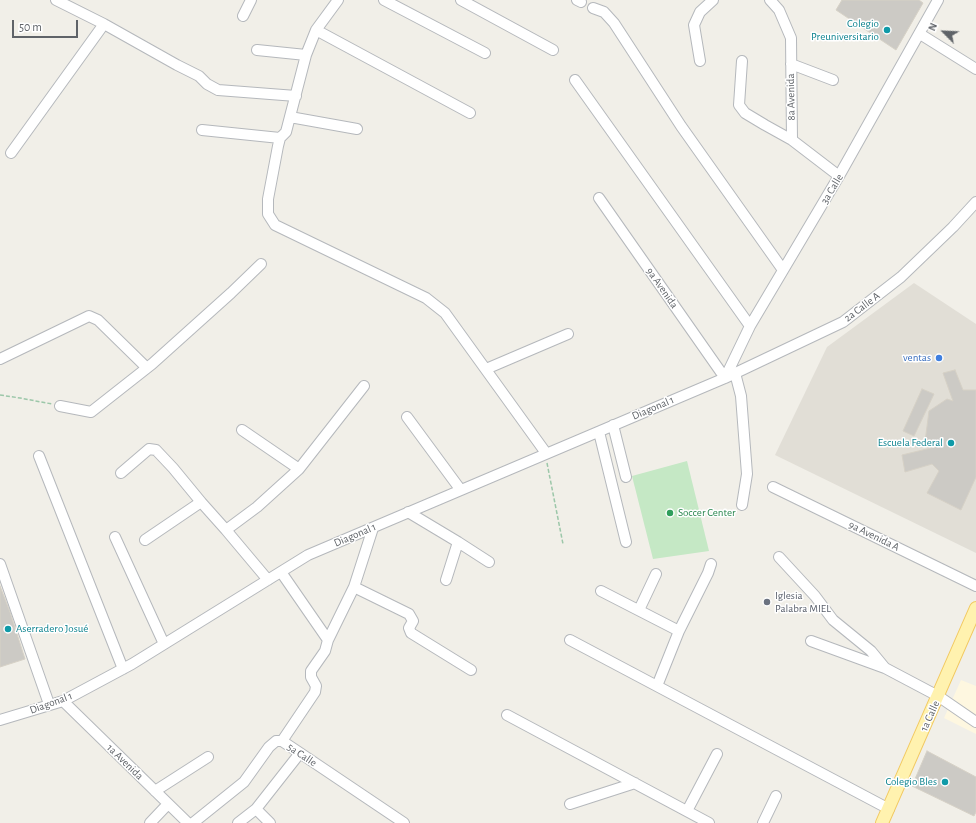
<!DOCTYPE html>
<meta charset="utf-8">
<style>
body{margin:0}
#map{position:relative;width:976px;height:823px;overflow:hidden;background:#f1efe8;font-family:"Alegreya Sans",sans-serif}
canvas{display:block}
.north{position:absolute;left:924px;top:12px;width:40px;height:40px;-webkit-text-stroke:3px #fff;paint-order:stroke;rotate:294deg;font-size:11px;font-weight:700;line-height:16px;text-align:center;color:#5f6368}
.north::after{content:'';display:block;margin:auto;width:14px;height:18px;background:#5f6368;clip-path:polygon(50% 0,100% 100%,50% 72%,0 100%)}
.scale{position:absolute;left:12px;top:20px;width:66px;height:18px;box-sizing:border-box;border:2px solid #5f6368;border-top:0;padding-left:5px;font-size:12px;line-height:14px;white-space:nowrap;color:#5f6368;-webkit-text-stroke:3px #fff;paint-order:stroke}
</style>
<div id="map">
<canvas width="976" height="823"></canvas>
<div class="north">N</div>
<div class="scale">50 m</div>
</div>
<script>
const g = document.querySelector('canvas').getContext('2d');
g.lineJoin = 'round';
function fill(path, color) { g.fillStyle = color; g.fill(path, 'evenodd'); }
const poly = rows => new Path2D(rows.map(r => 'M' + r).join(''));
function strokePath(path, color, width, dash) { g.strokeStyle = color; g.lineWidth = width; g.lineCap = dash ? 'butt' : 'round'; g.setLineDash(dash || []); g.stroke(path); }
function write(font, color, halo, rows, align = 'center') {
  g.font = font + ' "Alegreya Sans",sans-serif'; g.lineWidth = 3; g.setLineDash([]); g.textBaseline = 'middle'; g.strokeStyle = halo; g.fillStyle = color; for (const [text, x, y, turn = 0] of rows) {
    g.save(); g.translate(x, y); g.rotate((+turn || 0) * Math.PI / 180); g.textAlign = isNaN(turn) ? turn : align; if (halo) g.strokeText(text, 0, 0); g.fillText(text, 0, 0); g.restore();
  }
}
const commercial = poly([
 [961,680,976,686,976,734,944,718]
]);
const education = poly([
 [914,283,976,324,976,553,775,455,827,347]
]);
const green = poly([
 [687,461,709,551,653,559,632,476]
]);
const building = poly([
 [842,0,919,0,923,3,896,50,836,10,842,0],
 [955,370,963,390,976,390,976,477,961,510,927,493,939,471,932,464,905,472,902,455,935,447,925,442,929,411,947,399,953,401,943,373,955,370],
 [922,389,934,394,914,436,903,431,922,389],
 [0,586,10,612,25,659,0,667,0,586],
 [927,751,976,777,976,812,974,816,912,786,927,751]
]);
const path = poly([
 [0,395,20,398,52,404],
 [547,463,563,544]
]);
const minor = poly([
 [56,0,104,24,177,65,199,76,207,84,218,90,296,96],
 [338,0,316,30,306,55,286,132,280,138,278,146,268,199,268,214,275,225,426,298,445,313,546,453],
 [384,0,485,53],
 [461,0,553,50],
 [577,0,581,2],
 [770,0,779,10,791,38,792,140,839,176],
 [593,8,604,12,614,23,681,126,783,270],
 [243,16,251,0],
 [316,30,470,113],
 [920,34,976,69],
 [257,50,306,55],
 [700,61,694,25,700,12,713,0],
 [742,61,739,105,745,113,765,125,792,140],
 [791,64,833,80],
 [575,80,750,326],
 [290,117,357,129],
 [202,130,280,138],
 [11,153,104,24],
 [599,198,725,378],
 [0,359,89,316,98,320,147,368],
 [486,369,568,334],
 [735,373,741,396,747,474,742,505],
 [725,378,750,326,839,176,938,0],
 [60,406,91,412,152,364,231,293,261,264],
 [407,417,460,489],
 [613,425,626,477],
 [242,430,299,469],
 [599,432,626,542],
 [39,456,123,669],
 [121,473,149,449,156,450,173,468,201,502],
 [773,487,976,586],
 [408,512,458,542,446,580],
 [226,530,257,507,299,469,364,386],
 [115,537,164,644],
 [145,540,201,502,226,530,268,580],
 [458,542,489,562],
 [779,557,815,596,833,620,871,651,885,668],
 [0,564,49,704],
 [281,572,328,640,325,651,311,671,311,677,316,686,315,692,282,741],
 [354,587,409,614,413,621,409,628,411,633,471,670],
 [601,591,679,631],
 [639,610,656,574],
 [328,640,354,587,373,528],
 [570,640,889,809],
 [811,641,885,668,938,696,976,722],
 [657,686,679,631,708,573,711,564],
 [63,701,188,823],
 [507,715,709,823],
 [0,720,63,701,132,664,308,555,725,378,843,322,901,277,953,227,976,202],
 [155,791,208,757],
 [570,804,635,783],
 [256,809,270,823],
 [687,811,717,754],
 [150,823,168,804],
 [193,823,244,782,269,747,276,741,282,741,300,753,404,823],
 [238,823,256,809,300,753],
 [763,823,776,796]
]);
const major = poly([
 [882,823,976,608]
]);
const markers = [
 [887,30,4,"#0f9aa8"],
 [939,358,4,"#3f7fe0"],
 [951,443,4,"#0f9aa8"],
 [670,513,4,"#2e9e5b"],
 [767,602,4,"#6b7280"],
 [8,629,4,"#0f9aa8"],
 [945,782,4,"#0f9aa8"]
];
const cultureNames = [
 ["Colegio",879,24],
 ["Preuniversitario",879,37],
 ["Escuela Federal",943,443],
 ["Aserradero Josué",16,629,"left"],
 ["Colegio Bles",937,782]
];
const streetNames = [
 ["8a Avenida",791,97,-91],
 ["3a Calle",832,189,-59],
 ["9a Avenida",662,288,55],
 ["2a Calle A",862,307,-37],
 ["Diagonal 1",653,408,-23],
 ["Diagonal 1",355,535,-23],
 ["9a Avenida A",874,536,26],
 ["Diagonal 1",51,703,-20],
 ["1a Calle",930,716,-66],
 ["5a Calle",302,755,34],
 ["1a Avenida",125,762,44]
];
const shopNames = [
 ["ventas",931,358]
];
const leisureNames = [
 ["Soccer Center",678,513]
];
const worshipNames = [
 ["Iglesia",775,596],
 ["Palabra MIEL",775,609]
];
fill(commercial, '#fef7e0');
fill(education, '#e1ded6');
fill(green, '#c5e8c5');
fill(building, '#cccac5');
strokePath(building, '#d6d1c6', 1);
strokePath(minor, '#b5b8bc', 12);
strokePath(major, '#f2c960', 14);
strokePath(path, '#9cc7a9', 1.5, [4, 2]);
strokePath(minor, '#fff', 10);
strokePath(major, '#fff2af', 12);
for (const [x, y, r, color] of markers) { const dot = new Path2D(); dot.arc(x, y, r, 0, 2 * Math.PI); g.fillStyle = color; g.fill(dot); strokePath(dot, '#fff', 1.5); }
write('11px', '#0d838f', '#fff', cultureNames, 'right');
write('11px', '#5f6368', '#fff', streetNames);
write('11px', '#366cbe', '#fff', shopNames, 'right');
write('11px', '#27864d', '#fff', leisureNames, 'left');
write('11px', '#5b616d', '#fff', worshipNames, 'left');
</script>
